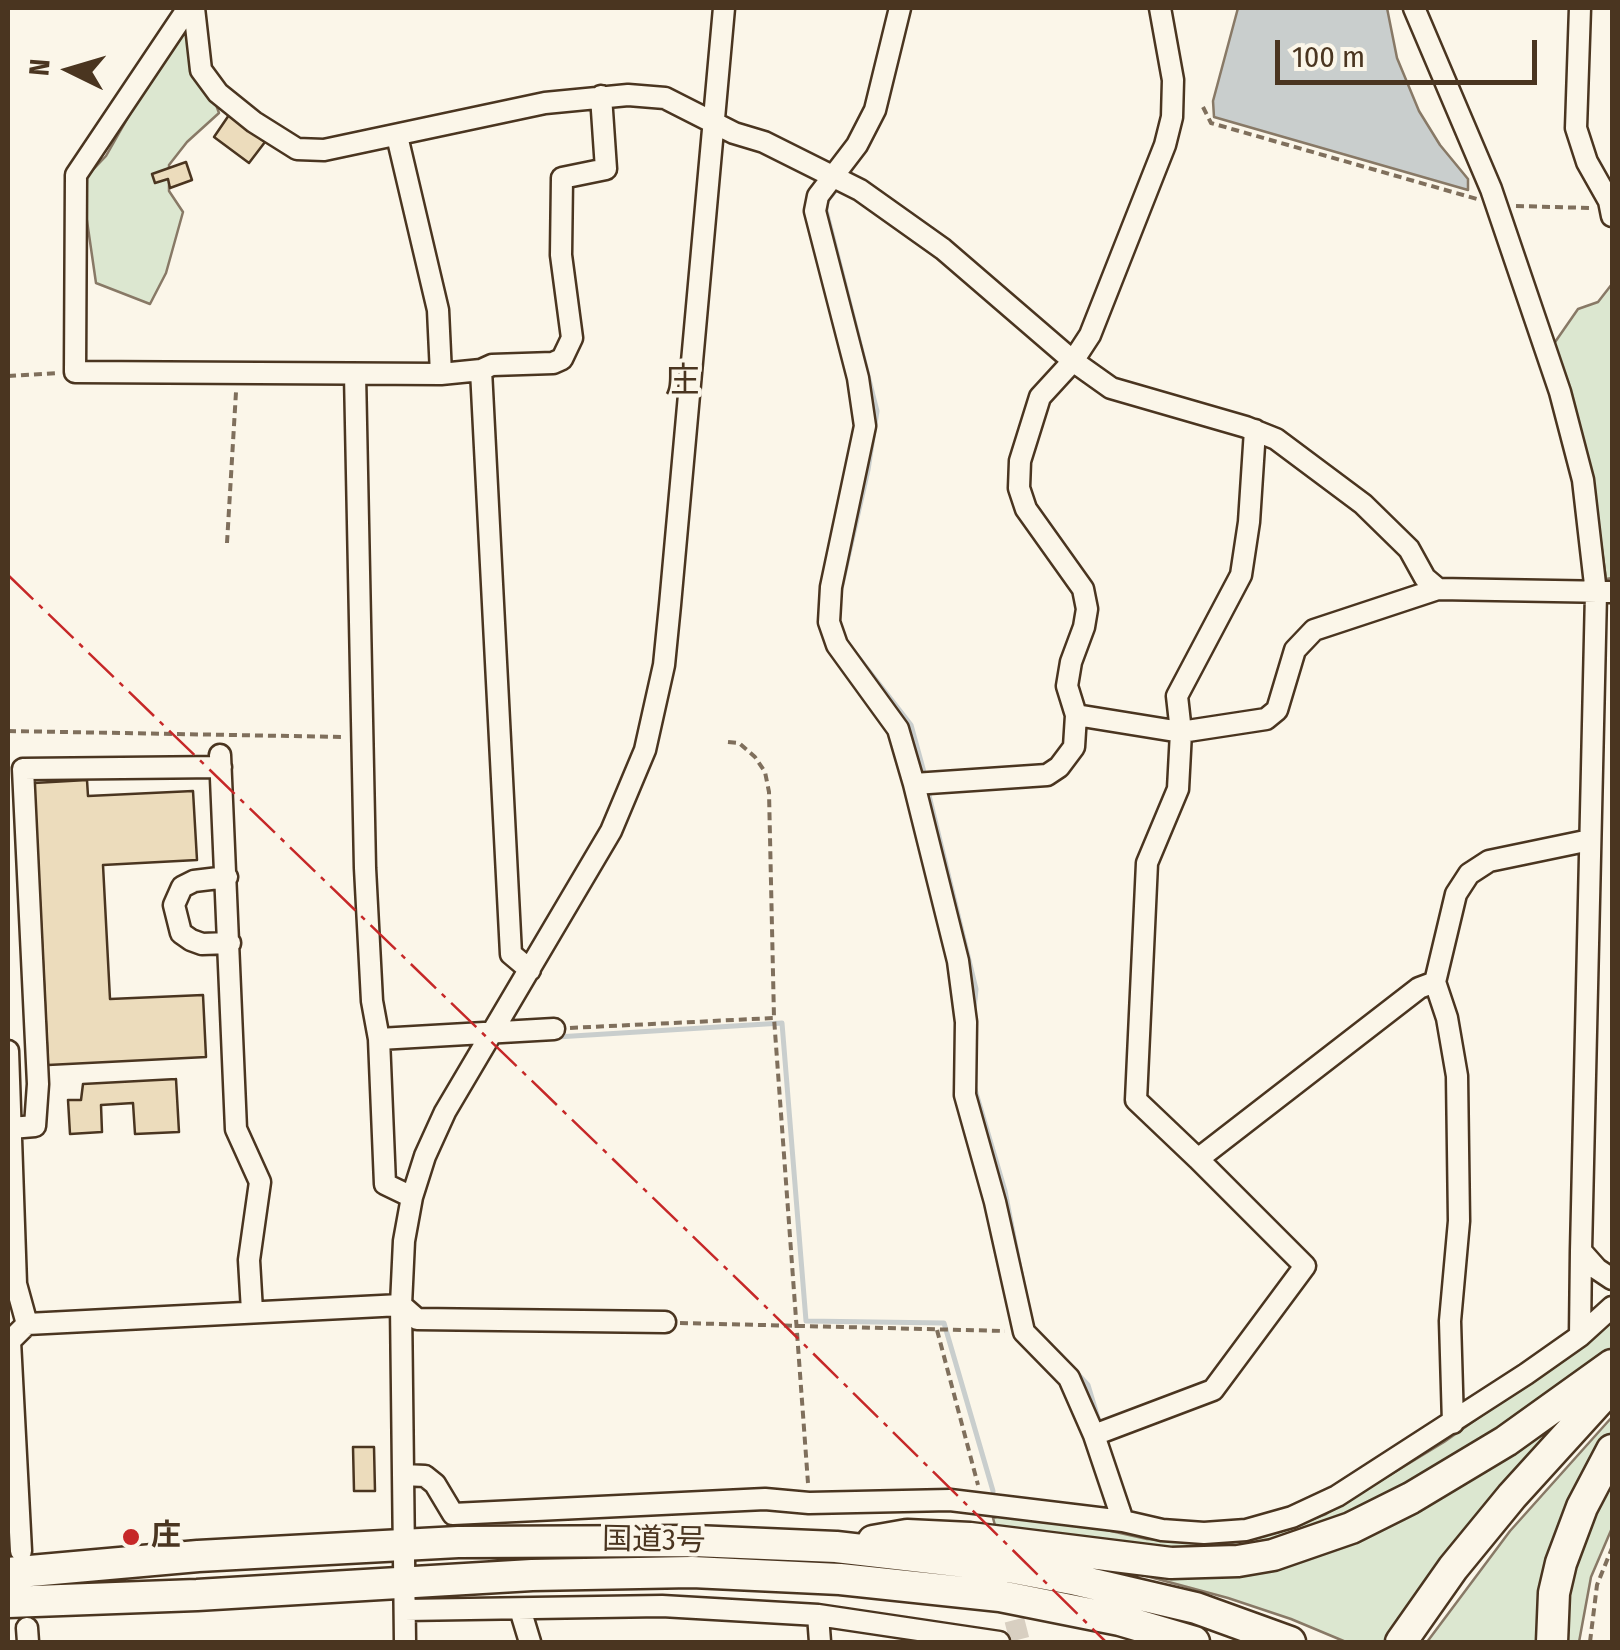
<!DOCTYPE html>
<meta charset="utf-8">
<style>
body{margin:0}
#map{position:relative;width:1620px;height:1650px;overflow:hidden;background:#fbf6e9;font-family:"Fira Sans Condensed",sans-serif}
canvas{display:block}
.frame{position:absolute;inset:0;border:10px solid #4a3520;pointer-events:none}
.north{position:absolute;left:20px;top:20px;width:100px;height:100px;-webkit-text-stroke:8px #fbf6e9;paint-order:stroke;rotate:275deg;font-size:28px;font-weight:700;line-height:40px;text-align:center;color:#4a3520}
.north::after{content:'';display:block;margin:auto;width:35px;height:45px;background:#4a3520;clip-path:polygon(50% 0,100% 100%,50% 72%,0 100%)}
.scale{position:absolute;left:1275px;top:40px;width:262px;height:45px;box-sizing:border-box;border:5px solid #4a3520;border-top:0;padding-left:12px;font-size:30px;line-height:35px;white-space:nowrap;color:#4a3520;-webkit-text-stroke:8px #fbf6e9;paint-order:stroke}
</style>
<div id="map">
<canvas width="1620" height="1650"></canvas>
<div class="frame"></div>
<div class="north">N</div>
<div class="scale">100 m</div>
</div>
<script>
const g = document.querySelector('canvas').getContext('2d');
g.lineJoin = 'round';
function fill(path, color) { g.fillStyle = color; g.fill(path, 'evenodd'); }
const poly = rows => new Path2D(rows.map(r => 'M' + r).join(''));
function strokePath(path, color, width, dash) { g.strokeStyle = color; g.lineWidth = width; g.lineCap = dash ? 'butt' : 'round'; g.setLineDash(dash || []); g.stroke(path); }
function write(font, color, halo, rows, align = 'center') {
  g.font = font + ' "Fira Sans Condensed","Noto Sans JP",sans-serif'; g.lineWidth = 8; g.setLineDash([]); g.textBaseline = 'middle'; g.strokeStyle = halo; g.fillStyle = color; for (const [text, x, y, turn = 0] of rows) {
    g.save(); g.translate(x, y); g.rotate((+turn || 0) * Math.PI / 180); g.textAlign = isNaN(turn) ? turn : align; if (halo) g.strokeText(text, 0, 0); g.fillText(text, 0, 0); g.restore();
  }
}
const green = poly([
 [180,26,188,26,219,113,187,142,169,165,169,191,183,212,166,273,150,304,96,283,86,214,87,176,106,156,180,26],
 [1612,284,1612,578,1606,579,1594,492,1553,345,1578,309,1598,302,1612,284],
 [1612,1315,1612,1353,1481,1448,1313,1534,1221,1554,996,1529,993,1518,1009,1513,1075,1523,1147,1539,1231,1543,1279,1532,1326,1514,1444,1442,1528,1383,1612,1315],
 [1600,1383,1389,1642,1346,1642,1291,1619,1228,1598,1113,1567,1252,1566,1600,1383],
 [1612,1417,1612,1436,1544,1642,1427,1642,1510,1531,1612,1417],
 [1612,1464,1612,1528,1591,1577,1579,1642,1560,1642,1567,1565,1612,1464]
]);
const water = poly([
 [1238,8,1387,8,1397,58,1419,111,1440,145,1468,179,1468,190,1214,117,1213,101,1238,8]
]);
const stream = poly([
 [836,190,827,201,826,210,877,411,868,470,841,589],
 [855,653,911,725,925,776],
 [927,787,976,989,974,1010],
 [557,1037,782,1023,806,1321,944,1323,993,1491],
 [974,1086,1005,1191,1022,1279],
 [1075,1371,1088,1385,1101,1428]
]);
const building = poly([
 [229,115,265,142,249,163,214,137,229,115],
 [186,162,192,180,170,188,168,179,155,183,152,174,186,162],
 [87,780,88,796,193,791,197,860,103,865,110,999,203,995,206,1057,48,1065,34,783,87,780],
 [176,1079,179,1132,135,1134,133,1103,101,1105,102,1132,70,1134,68,1100,81,1100,83,1084,176,1079],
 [353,1447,374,1447,375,1491,354,1491,353,1447]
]);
const minorTunnel = poly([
 [1007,1591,1020,1642]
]);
const path = poly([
 [1203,107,1211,123,1477,199],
 [1516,206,1591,208],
 [8,376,58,373],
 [227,543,236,392],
 [8,731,344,737],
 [728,742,739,743,755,757,765,772,769,792,774,1018],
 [570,1028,774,1018,808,1483],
 [680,1323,1005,1331],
 [937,1330,978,1485],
 [1590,1642,1597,1585,1612,1548]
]);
const minor = poly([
 [188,8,76,175,75,372,441,374,481,370,492,365,553,363,562,359,572,338,561,255,562,178,606,169,601,96],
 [194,8,201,70,218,93,254,122,297,149,324,150,545,103,628,95,665,98,734,133,764,142,860,190,943,249,1073,361,1111,388,1246,427,1276,439,1363,504,1409,549,1425,578,1438,589],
 [900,8,875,110,857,145,818,196,815,211,858,378,865,426,831,587,829,622,837,645,898,729,914,784,958,961,966,1022,965,1095,995,1202,1024,1332,1069,1378,1094,1435,1123,1521],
 [1414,8,1491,189,1560,392,1583,480,1596,593,1581,1251,1597,1269,1612,1279],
 [1580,8,1576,128,1587,162,1609,201,1612,216],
 [397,136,438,310,441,374],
 [481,370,511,954,530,970],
 [355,374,365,868,372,1001,379,1039,385,1184,412,1197],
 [1076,715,1067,686,1071,662,1084,627,1087,609,1083,589,1026,509,1019,488,1020,461,1040,397,1073,361,1090,335,1165,145,1172,117,1173,80,1160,8],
 [220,755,236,1129,260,1182,249,1260,252,1311],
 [914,784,1047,775,1059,767,1074,747,1076,715,1181,732,1266,719,1277,710,1295,650,1314,630,1438,589,1612,592],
 [227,877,194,881,182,887,174,905,181,933,191,940,202,944,230,943],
 [1435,982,1447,1018,1457,1076,1459,1221,1450,1321,1453,1423],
 [379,1039,554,1029],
 [8,1051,16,1284,27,1324],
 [11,1128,35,1126,38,1084,23,769,221,767],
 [1198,1159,1136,1100,1147,863,1178,789,1181,732,1177,696,1241,575,1249,522,1255,430],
 [1580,1336,1581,1251],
 [1094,1435,1213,1390,1305,1266,1198,1159,1419,988,1435,982,1456,894,1469,874,1489,861,1590,840],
 [403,1475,425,1476,435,1484,453,1514,765,1499,809,1503,950,1500,1123,1521,1162,1530,1204,1533,1246,1530,1292,1517,1337,1496,1526,1374,1580,1336,1612,1307],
 [21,1551,10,1341,27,1324,401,1305,417,1319,665,1322],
 [520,1609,530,1642],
 [405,1610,662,1606,818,1615,999,1642],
 [818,1615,820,1642],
 [27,1628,28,1642],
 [405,1642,401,1305,404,1241,412,1197,425,1156,445,1112,611,831,645,750,664,665,670,605,724,8]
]);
const highway = poly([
 [873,1541,907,1535,970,1538,1171,1563,1238,1561,1273,1555,1351,1528,1411,1498,1506,1441,1612,1365],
 [8,1573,198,1556,458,1542,694,1541,836,1547,1009,1567,1072,1579,1196,1608,1290,1642],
 [8,1602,197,1595,532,1575,692,1572,840,1579,1000,1596,1120,1620,1194,1642],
 [1401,1642,1453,1568,1512,1496,1612,1386],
 [1552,1642,1554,1593,1561,1563,1582,1507,1612,1450]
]);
const power = poly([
 [8,575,764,1305,1106,1642]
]);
const markers = [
 [131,1537,10,"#c62828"]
];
const poiNames = [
 ["庄",151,1537]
];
const streetNames = [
 ["国道3号",654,1541,1]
];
const quarterNames = [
 ["庄",682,382]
];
fill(green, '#dce7d0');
strokePath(green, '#887966', 2.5);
fill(water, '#c9cecd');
strokePath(water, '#887966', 2.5);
strokePath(stream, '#c9cecd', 5);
fill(building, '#ecdcbc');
strokePath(building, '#4a3520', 2.5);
strokePath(minorTunnel, '#d8cfc1', 20, [20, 10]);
strokePath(minor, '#4a3520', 25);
strokePath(highway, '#4a3520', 35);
strokePath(path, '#7f6f5c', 4, [8, 5]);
strokePath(minor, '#fbf6e9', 20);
strokePath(highway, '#fbf6e9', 30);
strokePath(power, '#c62828', 2.5, [35, 8, 5, 8]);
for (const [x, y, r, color] of markers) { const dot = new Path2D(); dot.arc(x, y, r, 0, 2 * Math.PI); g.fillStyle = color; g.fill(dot); strokePath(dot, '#fbf6e9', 4); }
write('bold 30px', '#4a3520', '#fbf6e9', poiNames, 'left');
write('30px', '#4a3520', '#fbf6e9', streetNames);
write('35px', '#4a3520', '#fbf6e9', quarterNames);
</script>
